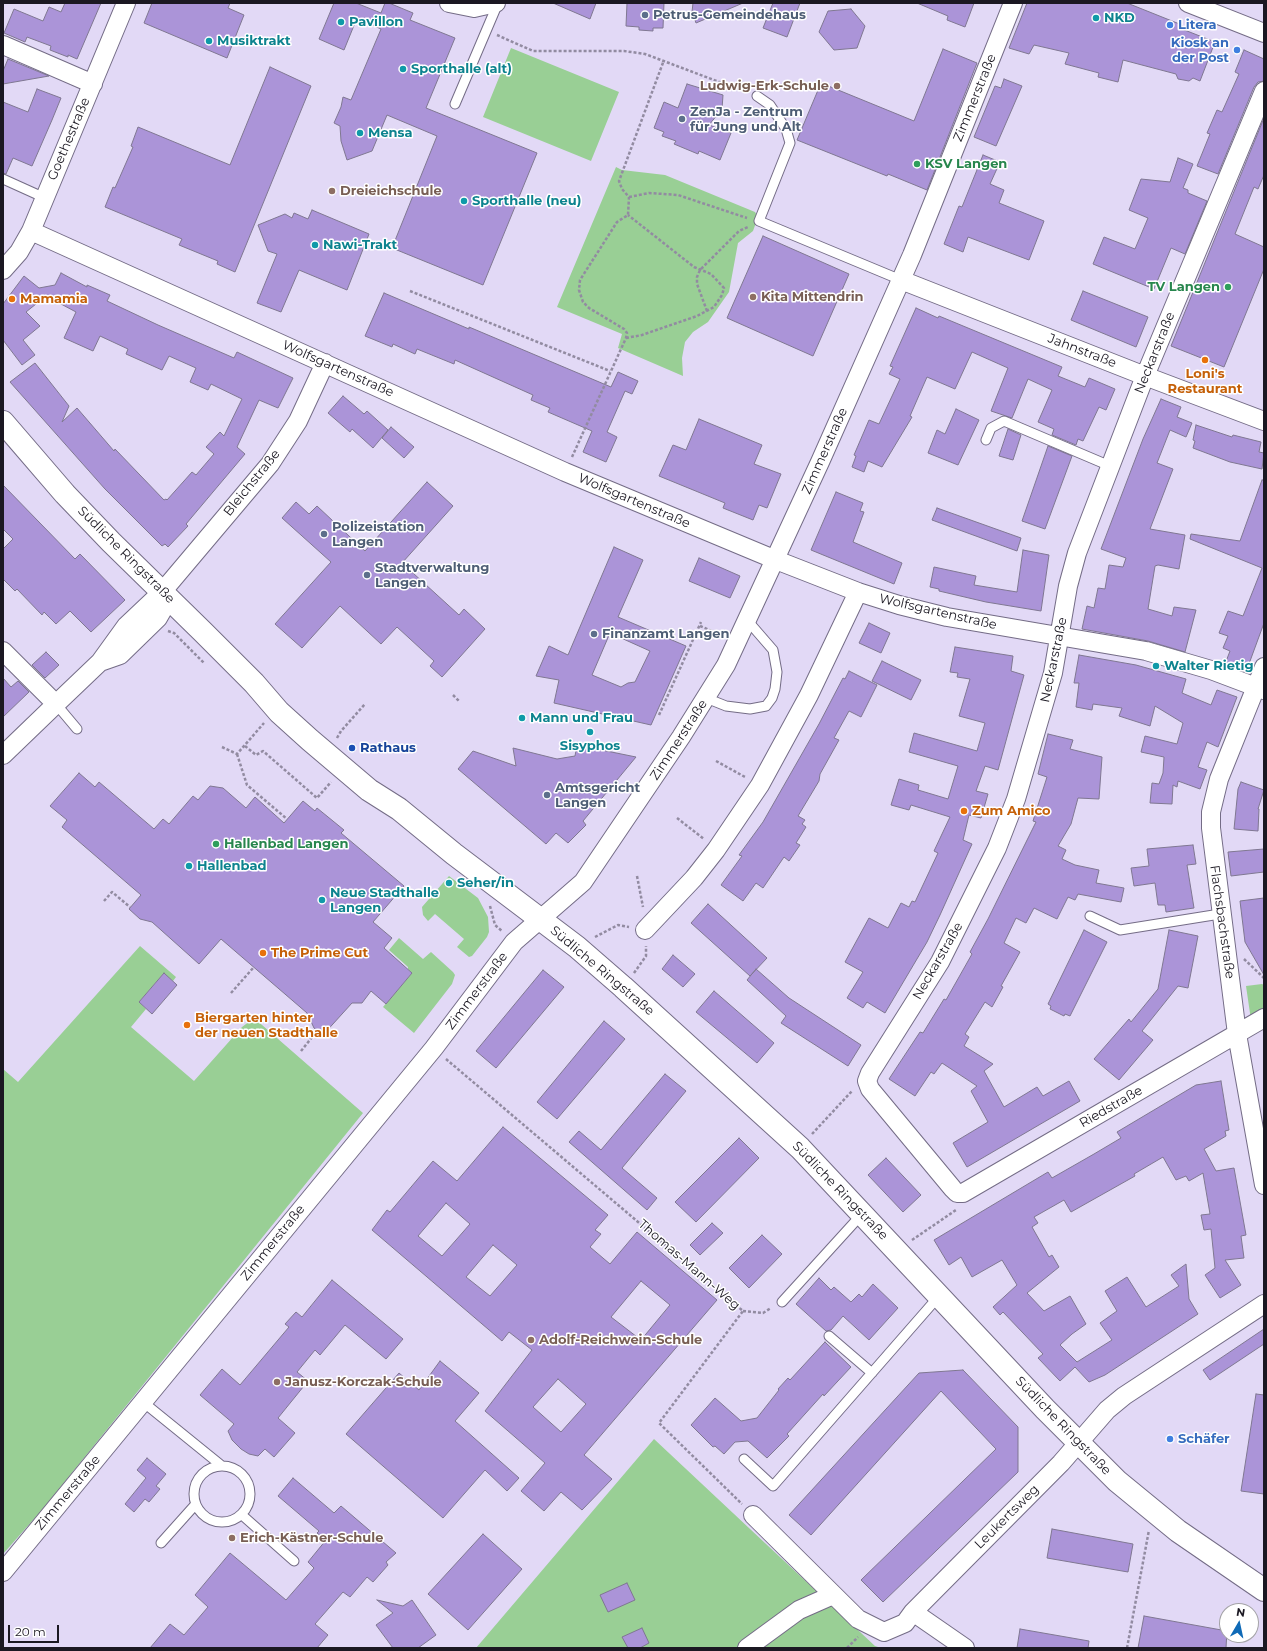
<!DOCTYPE html>
<meta charset="utf-8">
<style>
body{margin:0}
#map{position:relative;width:1267px;height:1651px;overflow:hidden;background:#e2d9f6;font-family:Montserrat,sans-serif}
canvas{display:block}
.frame{position:absolute;inset:0;border:4px solid #1b1822;pointer-events:none}
.north{position:absolute;left:1219px;top:1603px;width:40px;height:40px;box-sizing:border-box;background:#fff;border:1px solid #a4a3a7;border-radius:50%;rotate:9deg;font-size:11px;font-weight:700;line-height:16px;text-align:center;color:#1b1822}
.north::after{content:'';display:block;margin:auto;width:14px;height:18px;background:#0f6ab7;clip-path:polygon(50% 0,100% 100%,50% 72%,0 100%)}
.scale{position:absolute;left:8px;top:1625px;width:51px;height:18px;box-sizing:border-box;border:2px solid #1b1822;border-top:0;padding-left:5px;font-size:12px;line-height:14px;white-space:nowrap;color:#1b1822;-webkit-text-stroke:3px #fff;paint-order:stroke}
</style>
<div id="map">
<canvas width="1267" height="1651"></canvas>
<div class="frame"></div>
<div class="north">N</div>
<div class="scale">20 m</div>
</div>
<script>
const g = document.querySelector('canvas').getContext('2d');
g.lineJoin = 'round';
function fill(path, color) { g.fillStyle = color; g.fill(path, 'evenodd'); }
const poly = rows => new Path2D(rows.map(r => 'M' + r).join(''));
function strokePath(path, color, width, dash) { g.strokeStyle = color; g.lineWidth = width; g.lineCap = dash ? 'butt' : 'round'; g.setLineDash(dash || []); g.stroke(path); }
function write(font, color, halo, rows, align = 'center') {
  g.font = font + ' Montserrat,sans-serif'; g.lineWidth = 3; g.setLineDash([]); g.textBaseline = 'middle'; g.strokeStyle = halo; g.fillStyle = color; for (const [text, x, y, turn = 0] of rows) {
    g.save(); g.translate(x, y); g.rotate((+turn || 0) * Math.PI / 180); g.textAlign = isNaN(turn) ? turn : align; if (halo) g.strokeText(text, 0, 0); g.fillText(text, 0, 0); g.restore();
  }
}
const green = poly([
 [511,48,619,92,591,161,483,117],
 [616,167,622,170,665,175,755,212,758,217,753,231,738,243,729,292,708,322,693,332,685,342,682,358,683,376,618,348,622,334,557,307],
 [449,876,478,898,488,917,489,932,487,937,472,956,469,957,457,947,464,939,435,914,428,921,423,915,422,907],
 [399,938,423,959,431,952,453,972,455,975,452,984,414,1033,383,1007,412,973,408,969,408,967,389,950],
 [140,946,176,977,173,981,163,974,139,1002,146,1009,131,1027,194,1081,242,1027,254,1018,363,1113,41,1511,3,1554,3,1069,18,1082],
 [1262,984,1264,985,1264,1014,1251,1020,1246,986],
 [654,1439,813,1588,875,1646,881,1648,476,1648]
]);
const building = poly([
 [65,3,101,3,77,59,68,55,68,57,50,50,51,46,27,37,25,42,4,33,14,9,43,21,49,7,61,12,65,3],
 [152,3,230,3,228,8,244,15,227,58,144,23,152,3],
 [334,3,356,3,381,13,385,3,389,3,413,13,410,20,455,38,426,108,537,153,483,285,392,248,437,136,387,115,372,151,347,160,341,141,340,126,334,123,341,107,343,97,351,100,381,29,357,18,344,50,319,39,334,3],
 [553,3,596,3,590,19,553,3],
 [627,3,664,3,663,28,653,28,653,31,639,30,639,27,626,26,627,3],
 [693,3,743,3,696,23,692,12,693,3],
 [773,3,800,3,787,37,763,28,773,3],
 [917,3,974,3,965,27,947,20,948,16,917,3],
 [1027,3,1127,3,1182,25,1182,29,1215,42,1200,81,1193,78,1189,81,1178,79,1176,74,1123,60,1118,82,1098,77,1099,73,1065,64,1069,53,1034,45,1029,54,1009,48,1027,3],
 [851,9,865,26,857,48,834,50,819,32,828,11,851,9],
 [943,49,977,63,927,190,888,174,887,176,797,140,821,83,914,121,943,49],
 [1244,50,1264,59,1264,81,1258,82,1254,87,1218,174,1197,166,1210,134,1207,133,1217,110,1222,112,1239,74,1235,72,1244,50],
 [8,59,49,76,3,84,3,71,8,59],
 [270,67,311,86,235,272,217,264,218,261,179,245,182,239,105,207,113,187,115,188,133,147,131,146,138,127,230,165,270,67],
 [1004,79,1022,86,996,146,974,137,995,86,1001,88,1004,79],
 [687,84,723,95,722,109,709,125,731,133,720,160,699,151,698,154,674,144,676,141,662,136,664,132,654,128,664,102,678,108,687,84],
 [37,89,61,98,52,120,32,166,13,158,6,174,3,173,3,102,28,112,37,89],
 [1264,118,1264,175,1258,189,1254,187,1235,234,1264,247,1264,269,1224,367,1171,346,1264,118],
 [983,155,1000,162,990,184,1004,190,999,203,1044,221,1029,260,968,237,963,252,944,244,959,206,962,207,983,155],
 [1178,158,1193,164,1183,188,1188,190,1188,193,1207,201,1185,254,1171,248,1154,289,1093,264,1104,237,1135,249,1148,218,1129,210,1141,179,1170,182,1178,158],
 [312,210,369,234,347,290,299,270,281,312,257,303,277,254,268,251,258,225,285,214,292,218,294,213,308,219,312,210],
 [763,236,849,274,813,356,727,318,763,236],
 [61,273,87,287,87,285,110,295,107,301,158,325,234,358,237,352,293,378,278,408,259,400,237,447,245,454,186,524,188,526,168,547,165,544,162,546,105,489,10,382,35,363,69,406,62,422,77,408,114,451,115,449,164,500,166,499,167,500,192,472,196,475,214,454,206,447,220,432,224,436,242,399,211,384,208,390,190,382,196,368,169,356,162,370,126,354,128,349,100,336,93,351,64,338,76,312,46,296,26,312,40,326,23,340,35,355,22,365,3,340,3,304,24,276,39,288,55,285,61,273],
 [1083,291,1148,317,1136,347,1071,320,1083,291],
 [384,293,469,329,469,327,611,387,618,372,638,381,632,394,625,391,607,432,617,437,606,462,583,452,592,431,548,412,550,408,531,400,533,395,455,360,454,364,417,349,415,354,393,344,392,347,365,336,384,293],
 [916,308,938,318,939,316,1062,367,1058,376,1085,387,1089,378,1115,389,1106,410,1099,407,1083,441,1078,439,1076,445,1052,435,1054,429,1038,422,1052,390,1028,379,1012,418,991,411,1008,368,972,352,955,389,927,377,910,416,912,417,882,467,868,461,864,472,852,467,856,456,854,455,869,420,879,424,900,379,889,374,893,367,890,366,916,308],
 [343,396,364,414,367,411,388,430,373,448,352,429,350,432,328,413,343,396],
 [1161,399,1181,407,1177,417,1192,423,1186,437,1170,430,1157,463,1173,469,1150,529,1185,535,1179,569,1158,565,1155,566,1148,609,1172,616,1174,607,1196,610,1185,652,1148,641,1082,629,1087,606,1094,608,1098,588,1105,589,1109,565,1123,567,1126,558,1101,549,1143,439,1161,399],
 [956,409,979,420,958,465,928,453,937,430,945,434,956,409],
 [699,419,762,445,754,464,781,474,767,508,759,505,753,520,723,508,725,503,659,476,673,445,686,450,699,419],
 [1196,425,1232,437,1233,435,1261,442,1259,452,1264,453,1262,469,1230,462,1193,448,1195,441,1193,440,1196,425],
 [391,427,414,447,404,458,382,438,391,427],
 [1008,429,1021,435,1013,460,999,456,1008,429],
 [1048,446,1072,456,1045,529,1022,521,1048,446],
 [1262,480,1264,480,1264,623,1246,672,1225,664,1230,651,1223,648,1228,636,1219,633,1228,611,1243,616,1262,568,1190,539,1191,534,1240,541,1262,480],
 [427,482,453,506,402,563,459,615,464,609,485,629,442,677,430,666,434,661,397,627,381,644,340,606,302,648,275,624,331,562,282,518,296,502,309,514,317,506,365,551,427,482],
 [3,485,75,559,80,554,125,600,91,632,70,611,56,624,44,612,42,615,17,589,15,591,3,579,3,549,13,539,3,529,3,485],
 [836,492,863,503,860,511,864,512,853,542,902,563,894,584,811,550,836,492],
 [937,508,1021,538,1017,551,932,520,937,508],
 [614,547,643,560,618,617,686,646,651,725,554,703,559,680,536,676,549,646,568,655,614,547],
 [610,633,650,651,635,682,628,683,621,687,592,675,610,633],
 [1023,550,1049,555,1041,611,986,602,939,591,939,589,930,587,934,567,976,576,974,585,1017,592,1023,550],
 [699,558,740,576,730,598,689,581,699,558],
 [869,623,890,633,881,653,859,643,869,623],
 [955,647,1013,656,1011,671,1024,675,998,770,985,766,976,791,988,794,981,818,969,815,963,840,972,844,940,915,927,942,885,1013,867,1002,863,1008,847,998,863,972,845,962,869,918,888,928,901,903,909,907,912,901,915,902,938,853,934,851,950,817,911,805,909,810,891,805,899,779,919,785,918,790,948,799,958,766,909,752,914,733,977,751,985,723,959,716,970,679,957,677,958,673,950,672,955,647],
 [46,652,59,665,45,678,32,665,46,652],
 [1079,655,1136,665,1186,679,1182,693,1211,705,1217,690,1237,697,1218,747,1207,742,1198,767,1207,770,1200,789,1178,781,1177,787,1173,785,1172,804,1150,803,1152,783,1159,784,1163,773,1164,757,1141,752,1145,736,1177,744,1183,723,1155,706,1150,726,1119,716,1122,708,1093,704,1092,710,1076,707,1079,683,1074,683,1079,655],
 [882,661,921,680,911,700,872,681,882,661],
 [849,671,877,685,861,717,849,711,834,738,839,740,820,774,819,781,798,816,805,820,802,824,806,827,796,843,800,845,789,861,784,857,763,888,756,883,743,901,721,885,742,856,739,855,763,822,819,724,843,678,845,679,849,671],
 [3,678,11,687,18,681,29,692,3,717,3,678],
 [1048,734,1073,740,1070,749,1102,757,1099,799,1078,798,1071,824,1058,846,1066,850,1062,859,1075,865,1099,870,1096,883,1124,888,1121,902,1078,894,1075,900,1068,897,1057,919,1034,908,1026,923,1016,918,1004,943,1020,952,1001,986,1003,987,992,1007,985,1002,965,1034,969,1037,964,1046,993,1064,984,1071,1004,1107,1037,1087,1043,1096,1069,1081,1080,1101,967,1167,953,1143,988,1122,971,1091,977,1086,942,1063,934,1074,931,1072,915,1096,889,1079,920,1032,923,1033,944,999,946,1000,972,954,970,952,988,919,1036,822,1033,821,1047,777,1038,774,1048,734],
 [577,745,636,757,583,821,586,825,568,843,556,833,546,844,458,769,473,751,516,766,513,748,557,759,575,756,577,745],
 [79,773,95,787,99,782,154,829,163,819,169,824,193,796,198,800,210,786,223,788,246,808,255,797,284,823,303,801,315,811,317,808,344,830,341,833,404,886,373,922,392,938,384,948,412,973,386,1004,371,991,362,1003,352,1003,323,1035,314,1028,307,1013,221,939,199,964,152,922,140,919,129,909,141,895,62,827,67,820,50,806,79,773],
 [1241,782,1264,790,1258,809,1259,809,1258,831,1234,829,1238,789,1241,782],
 [1193,845,1196,864,1187,865,1194,908,1166,912,1165,905,1158,905,1155,883,1134,886,1131,868,1149,866,1147,849,1193,845],
 [1264,849,1264,872,1231,876,1228,852,1264,849],
 [1264,898,1264,975,1245,942,1240,901,1264,898],
 [708,904,767,958,750,976,691,923,708,904],
 [1084,930,1107,942,1070,1016,1065,1014,1064,1016,1050,1009,1051,1006,1048,1004,1084,930],
 [1169,930,1198,936,1188,988,1178,986,1142,1031,1153,1040,1119,1080,1094,1059,1129,1019,1131,1022,1158,989,1169,930],
 [673,955,695,974,683,987,662,969,673,955],
 [756,969,789,998,861,1045,848,1066,781,1023,786,1016,747,980,756,969],
 [543,970,564,987,496,1068,476,1051,543,970],
 [164,973,177,985,152,1014,139,1002,164,973],
 [714,991,774,1043,757,1063,696,1012,714,991],
 [604,1021,625,1039,557,1119,537,1102,604,1021],
 [665,1074,686,1091,622,1168,657,1198,647,1210,569,1142,579,1131,601,1150,665,1074],
 [1221,1081,1229,1130,1225,1131,1226,1136,1204,1149,1216,1171,1234,1168,1246,1235,1241,1236,1244,1258,1225,1260,1241,1285,1220,1298,1205,1275,1215,1268,1211,1229,1204,1230,1201,1215,1210,1214,1203,1173,1189,1181,1186,1176,1176,1180,1163,1157,1134,1174,1135,1176,1071,1212,1064,1200,1034,1217,1038,1223,1032,1227,1049,1257,1052,1255,1059,1267,1027,1293,1044,1311,1070,1296,1086,1324,1072,1334,1060,1345,1077,1362,1112,1340,1100,1323,1117,1311,1105,1291,1127,1277,1146,1307,1179,1286,1171,1275,1186,1264,1189,1299,1198,1314,1105,1375,1089,1382,1075,1367,1060,1381,1038,1358,1043,1354,1003,1312,1000,1315,993,1307,1017,1285,1002,1260,972,1277,961,1257,949,1265,934,1240,1048,1172,1052,1178,1094,1154,1121,1138,1117,1132,1196,1085,1221,1081],
 [503,1127,608,1215,595,1230,601,1234,590,1247,610,1264,637,1232,717,1300,584,1455,612,1479,582,1510,561,1492,544,1511,521,1491,545,1463,485,1411,532,1350,509,1332,502,1341,372,1230,387,1210,390,1212,433,1161,457,1181,503,1127],
 [446,1203,470,1224,442,1256,418,1236,446,1203],
 [493,1245,517,1265,490,1296,466,1277,493,1245],
 [641,1281,670,1305,641,1340,611,1317,641,1281],
 [558,1379,586,1404,561,1432,533,1407,558,1379],
 [739,1138,759,1158,696,1222,675,1202,739,1138],
 [886,1158,921,1195,903,1212,868,1175,886,1158],
 [712,1223,723,1233,700,1255,690,1245,712,1223],
 [762,1235,782,1254,749,1288,729,1268,762,1235],
 [819,1278,831,1290,834,1287,851,1302,859,1294,862,1297,873,1284,898,1308,869,1340,843,1316,831,1330,826,1331,796,1304,819,1278],
 [332,1280,403,1339,386,1359,345,1325,320,1355,315,1350,297,1372,308,1381,278,1418,295,1433,274,1457,265,1449,258,1456,249,1454,241,1449,232,1440,228,1431,234,1424,200,1395,222,1369,240,1385,289,1327,285,1324,296,1312,302,1317,332,1280],
 [1264,1329,1264,1344,1210,1380,1203,1370,1264,1329],
 [825,1342,851,1367,824,1396,823,1394,787,1434,789,1436,767,1458,748,1441,735,1442,724,1454,715,1446,713,1447,691,1425,715,1398,741,1421,757,1418,779,1390,778,1389,788,1378,790,1380,825,1342],
 [440,1361,479,1393,455,1421,519,1478,507,1491,485,1470,443,1518,346,1434,399,1373,419,1390,440,1361],
 [963,1370,1018,1427,1018,1472,883,1602,861,1580,996,1449,941,1391,811,1535,789,1515,919,1373,963,1370],
 [1256,1394,1264,1395,1264,1494,1241,1491,1256,1394],
 [147,1458,166,1474,156,1486,160,1489,149,1502,145,1499,134,1512,125,1504,146,1478,137,1470,147,1458],
 [293,1478,334,1513,341,1506,396,1553,386,1562,388,1565,373,1582,367,1577,350,1597,343,1592,315,1624,328,1635,317,1648,150,1648,170,1624,184,1635,208,1607,195,1595,230,1553,286,1600,314,1568,308,1562,326,1540,317,1533,319,1531,278,1496,293,1478],
 [1052,1529,1133,1544,1128,1572,1047,1558,1052,1529],
 [483,1534,522,1569,468,1630,428,1594,483,1534],
 [627,1583,635,1600,608,1612,600,1595,627,1583],
 [377,1600,403,1606,412,1600,436,1635,418,1648,393,1648,376,1625,393,1613,377,1600],
 [1144,1616,1227,1631,1226,1648,1138,1648,1144,1616],
 [642,1628,649,1643,640,1648,628,1648,622,1637,642,1628],
 [1020,1629,1089,1641,1088,1648,1017,1648,1020,1629]
]);
const path = poly([
 [497,35,533,51,624,51,645,54,746,92],
 [629,197,649,193,678,195,747,218],
 [410,291,610,371],
 [707,311,697,284,697,277,700,270,739,231,748,227],
 [626,338,642,335,697,316,714,307,722,295,724,288,711,274,694,267,628,215],
 [572,457,626,338,627,333,624,329,589,308,583,302,579,290,580,280,617,222,628,215,629,197,622,189,619,181,664,60],
 [700,626,721,635],
 [168,631,174,633,204,663],
 [453,695,459,701],
 [659,715,701,622],
 [337,738,341,731,365,704],
 [245,746,256,755,263,751,317,798,331,782],
 [222,747,237,754,264,723],
 [237,754,247,785,287,819],
 [716,761,745,777],
 [677,818,704,839],
 [637,876,643,907],
 [104,901,112,892,130,907],
 [490,906,495,925,502,931],
 [595,937,618,925,629,927],
 [1244,959,1264,978],
 [634,973,646,956,646,946],
 [231,993,254,967],
 [301,1051,317,1031],
 [446,1059,743,1311,659,1423,742,1504],
 [812,1134,852,1091],
 [912,1240,956,1210],
 [743,1311,763,1313,771,1308],
 [847,1648,858,1637],
 [1127,1648,1149,1530]
]);
const lane = poly([
 [757,96,770,105,786,129,790,143,759,221,901,280],
 [455,104,498,3],
 [3,179,45,198],
 [986,440,991,428,1004,421,1110,466],
 [706,698,726,706,750,709,766,706,772,698,775,689,777,672,773,650,747,620],
 [56,704,77,729],
 [1090,916,1120,930,1220,914],
 [782,1302,862,1214],
 [829,1336,872,1373],
 [143,1402,222,1466],
 [744,1459,773,1486,939,1296],
 '194 1494a28 28 0 1 1 56 0a28 28 0 1 1-56 0Z',
 [242,1515,294,1561],
 [161,1543,195,1505]
]);
const street = poly([
 [449,3,474,8,496,3],
 [1188,3,1264,33],
 [3,45,93,84],
 [1264,91,1145,376,1077,553,1068,586,1053,673,1016,799,997,848,940,962,870,1073,867,1081,870,1089,953,1189,957,1193,963,1193,1264,1018],
 [31,231,565,472,776,560,858,592,899,605,947,617,1146,651,1211,670,1264,690],
 [3,270,19,252,31,231,126,3],
 [901,280,1145,376,1264,421],
 [3,651,56,704,100,662,126,626,162,592,270,464,298,421,325,363],
 [100,662,120,655,158,618,169,599],
 [1264,667,1219,779,1211,812,1211,828,1237,1034,1264,1185],
 [3,755,56,704],
 [645,930,694,878,716,850,760,785,809,695,858,592],
 [753,1515,858,1619,884,1632,905,1623,913,1612,1061,1463,1107,1410,1124,1396,1264,1304],
 [3,1572,434,1048,514,942,583,882,681,737,726,665,820,462,912,255,1013,3],
 [913,1612,965,1648],
 [747,1648,799,1610,833,1595]
]);
const secondary = poly([
 [3,422,65,494,111,542,203,632,254,683,279,712,310,740,369,790,399,809,454,854,577,947,623,987,800,1148,1045,1409,1117,1481,1178,1531,1264,1590]
]);
const markers = [
 [645,15,4,"#5c6f8a"],
 [1096,18,4,"#0f9aa8"],
 [341,22,4,"#0f9aa8"],
 [1170,25,4,"#3f7fe0"],
 [209,41,4,"#0f9aa8"],
 [1237,50,4,"#3f7fe0"],
 [403,69,4,"#0f9aa8"],
 [837,86,4,"#8d6e63"],
 [682,119,4,"#5c6f8a"],
 [360,133,4,"#0f9aa8"],
 [917,164,4,"#2e9e5b"],
 [332,191,4,"#8d6e63"],
 [464,201,4,"#0f9aa8"],
 [315,245,4,"#0f9aa8"],
 [1228,287,4,"#2e9e5b"],
 [753,297,4,"#8d6e63"],
 [12,299,4,"#e8710a"],
 [1205,360,4,"#e8710a"],
 [324,534,4,"#5c6f8a"],
 [367,575,4,"#5c6f8a"],
 [594,634,4,"#5c6f8a"],
 [1156,666,4,"#0f9aa8"],
 [522,718,4,"#0f9aa8"],
 [590,732,4,"#0f9aa8"],
 [352,748,4,"#1a4fb4"],
 [547,795,4,"#5c6f8a"],
 [964,811,4,"#e8710a"],
 [216,844,4,"#2e9e5b"],
 [189,866,4,"#0f9aa8"],
 [449,883,4,"#0f9aa8"],
 [322,900,4,"#0f9aa8"],
 [263,953,4,"#e8710a"],
 [187,1025,4,"#e8710a"],
 [531,1340,4,"#8d6e63"],
 [277,1382,4,"#8d6e63"],
 [1170,1439,4,"#3f7fe0"],
 [232,1538,4,"#8d6e63"]
];
const serviceNames = [
 ["Petrus-Gemeindehaus",653,15],
 ["ZenJa - Zentrum",690,112],
 ["für Jung und Alt",690,127],
 ["Polizeistation",332,527],
 ["Langen",332,542],
 ["Stadtverwaltung",375,568],
 ["Langen",375,583],
 ["Finanzamt Langen",602,634],
 ["Amtsgericht",555,788],
 ["Langen",555,803]
];
const cultureNames = [
 ["NKD",1104,18],
 ["Pavillon",349,22],
 ["Musiktrakt",217,41],
 ["Sporthalle (alt)",411,69],
 ["Mensa",368,133],
 ["Sporthalle (neu)",472,201],
 ["Nawi-Trakt",323,245],
 ["Walter Rietig",1164,666],
 ["Mann und Frau",530,718],
 ["Sisyphos",590,746,"center"],
 ["Hallenbad",197,866],
 ["Seher/in",457,883],
 ["Neue Stadthalle",330,893],
 ["Langen",330,908]
];
const shopNames = [
 ["Litera",1178,25],
 ["Kiosk an",1229,43,"right"],
 ["der Post",1229,58,"right"],
 ["Schäfer",1178,1439]
];
const educationNames = [
 ["Ludwig-Erk-Schule",829,86,"right"],
 ["Dreieichschule",340,191],
 ["Kita Mittendrin",761,297],
 ["Adolf-Reichwein-Schule",539,1340],
 ["Janusz-Korczak-Schule",285,1382],
 ["Erich-Kästner-Schule",240,1538]
];
const streetNames = [
 ["Zimmerstraße",975,98,-68],
 ["Goethestraße",69,139,-67],
 ["Jahnstraße",1082,351,21],
 ["Neckarstraße",1155,353,-68],
 ["Wolfsgartenstraße",338,369,24],
 ["Zimmerstraße",825,451,-66],
 ["Bleichstraße",252,483,-51],
 ["Wolfsgartenstraße",634,501,23],
 ["Südliche Ringstraße",126,555,45],
 ["Wolfsgartenstraße",938,612,13],
 ["Neckarstraße",1054,660,-78],
 ["Zimmerstraße",679,740,-57],
 ["Flachsbachstraße",1222,922,82],
 ["Neckarstraße",938,961,-60],
 ["Südliche Ringstraße",602,971,40],
 ["Zimmerstraße",477,991,-53],
 ["Riedstraße",1111,1107,-30],
 ["Südliche Ringstraße",840,1191,46],
 ["Zimmerstraße",273,1243,-51],
 ["Thomas-Mann-Weg",689,1265,41],
 ["Südliche Ringstraße",1063,1426,46],
 ["Zimmerstraße",68,1493,-50],
 ["Leukertsweg",1007,1517,-45]
];
const leisureNames = [
 ["KSV Langen",925,164],
 ["TV Langen",1220,287,"right"],
 ["Hallenbad Langen",224,844]
];
const foodNames = [
 ["Mamamia",20,299],
 ["Loni's",1205,374,"center"],
 ["Restaurant",1205,389,"center"],
 ["Zum Amico",972,811],
 ["The Prime Cut",271,953],
 ["Biergarten hinter",195,1018],
 ["der neuen Stadthalle",195,1033]
];
const transitNames = [
 ["Rathaus",360,748]
];
fill(green, '#99cf95');
fill(building, '#ab94d8');
strokePath(building, '#7f7791', 1);
strokePath(lane, '#746c86', 11);
strokePath(street, '#746c86', 20);
strokePath(secondary, '#746c86', 24);
strokePath(path, '#928ba1', 2.5, [3, 2]);
strokePath(lane, '#fff', 9);
strokePath(street, '#fff', 18);
strokePath(secondary, '#fff', 22);
for (const [x, y, r, color] of markers) { const dot = new Path2D(); dot.arc(x, y, r, 0, 2 * Math.PI); g.fillStyle = color; g.fill(dot); strokePath(dot, '#fff', 1.5); }
write('bold 13px', '#4e5e75', '#fff', serviceNames, 'left');
write('bold 13px', '#0d838f', '#fff', cultureNames, 'left');
write('bold 13px', '#366cbe', '#fff', shopNames, 'left');
write('bold 13px', '#785e54', '#fff', educationNames, 'left');
write('13px', '#1b1822', '#fff', streetNames);
write('bold 13px', '#27864d', '#fff', leisureNames, 'left');
write('bold 13px', '#c56008', '#fff', foodNames, 'left');
write('bold 13px', '#164399', '#fff', transitNames, 'left');
</script>
